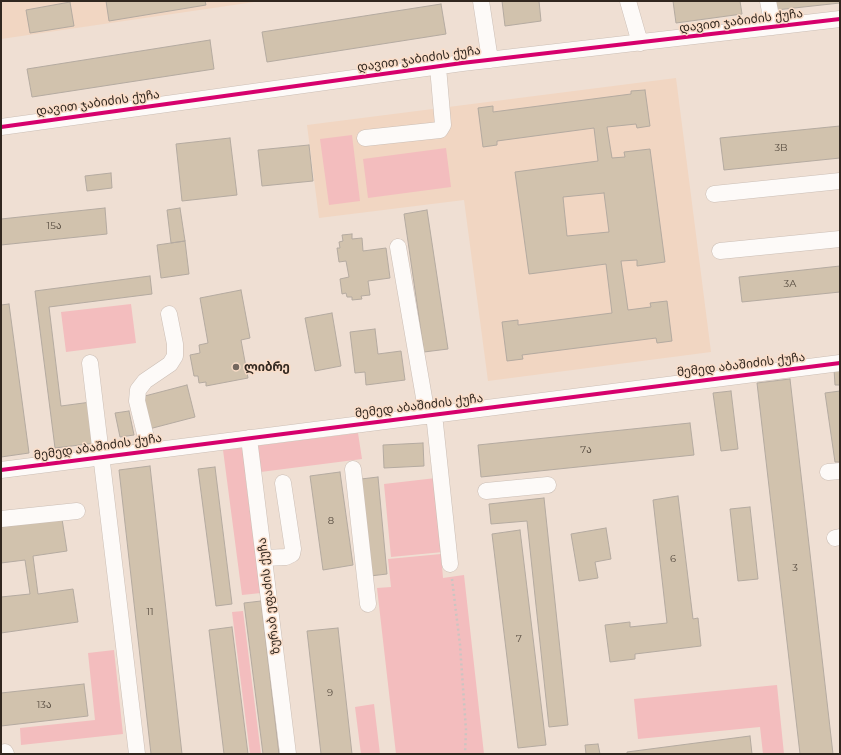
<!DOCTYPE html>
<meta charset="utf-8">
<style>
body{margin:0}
#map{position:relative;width:841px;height:755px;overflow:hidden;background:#efdfd3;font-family:Montserrat,sans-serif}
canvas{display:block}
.frame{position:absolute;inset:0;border:2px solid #31271f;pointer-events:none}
</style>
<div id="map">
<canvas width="841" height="755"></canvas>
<div class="frame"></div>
</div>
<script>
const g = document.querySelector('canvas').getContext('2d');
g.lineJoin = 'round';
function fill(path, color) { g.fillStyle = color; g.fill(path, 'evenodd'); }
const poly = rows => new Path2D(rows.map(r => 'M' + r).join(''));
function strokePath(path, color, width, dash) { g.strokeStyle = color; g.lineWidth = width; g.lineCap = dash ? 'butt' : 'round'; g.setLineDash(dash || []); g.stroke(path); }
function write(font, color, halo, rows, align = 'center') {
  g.font = font + ' Montserrat,"Noto Sans Georgian",sans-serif'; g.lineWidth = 3; g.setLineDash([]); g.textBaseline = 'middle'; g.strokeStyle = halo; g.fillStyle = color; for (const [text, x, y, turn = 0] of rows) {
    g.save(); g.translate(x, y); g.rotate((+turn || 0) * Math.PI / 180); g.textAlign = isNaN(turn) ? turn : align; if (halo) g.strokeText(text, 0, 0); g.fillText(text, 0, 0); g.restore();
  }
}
const built = poly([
 [1,1,261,1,1,39],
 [676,78,711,352,488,381,464,200,319,218,307,125]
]);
const green = poly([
 [352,135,360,201,329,205,320,139],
 [446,148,451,187,368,198,363,159],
 [131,304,136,343,66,352,61,312],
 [358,433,362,459,245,474,261,593,242,595,223,450],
 [436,478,443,552,391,557,384,484],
 [441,554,443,578,464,575,484,754,396,754,377,588,391,587,388,559],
 [243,611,261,754,250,754,232,612],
 [114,650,123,734,21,745,20,728,95,720,88,653],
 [777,685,784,754,763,754,760,727,638,739,634,699],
 [374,704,380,754,361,754,355,707]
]);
const building = poly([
 [106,1,205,1,206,5,109,21,106,1],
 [502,1,539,1,541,21,505,26,502,1],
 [673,1,740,1,742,14,676,23,673,1],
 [775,1,840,1,840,3,776,10,775,1],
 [70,2,74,26,30,33,26,10,70,2],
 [441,4,446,34,267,62,262,32,441,4],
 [210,40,214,69,32,97,27,69,210,40],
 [645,90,650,126,637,128,636,124,607,127,612,158,625,157,624,152,650,149,665,262,637,266,637,260,621,261,628,310,651,307,650,303,667,301,672,341,657,343,656,338,522,355,523,359,507,361,502,322,518,320,518,325,612,313,606,264,529,274,515,172,598,161,594,128,497,141,497,145,483,147,478,108,493,106,493,112,631,94,631,91,645,90],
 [604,193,609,232,567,236,563,197,604,193],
 [840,126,840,158,724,170,720,138,840,126],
 [230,138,237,195,182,201,176,144,230,138],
 [309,145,313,181,262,186,258,150,309,145],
 [111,173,112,188,87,191,85,176,111,173],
 [105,208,107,234,1,245,1,219,105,208],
 [180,208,185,241,171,243,167,210,180,208],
 [427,210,448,349,424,352,404,214,427,210],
 [352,234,352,239,362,238,363,251,386,248,390,278,368,281,370,295,361,296,362,299,352,300,352,297,347,297,346,293,342,294,340,279,349,277,346,261,339,262,337,248,340,248,339,242,343,241,342,235,352,234],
 [185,241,189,274,161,278,157,245,185,241],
 [840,266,840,292,742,302,739,277,840,266],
 [150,276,152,294,49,307,61,406,91,402,96,443,55,448,35,291,150,276],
 [241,290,250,338,241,340,248,378,206,386,206,382,199,383,198,376,194,376,190,355,200,353,199,345,208,343,200,298,241,290],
 [9,304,29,453,1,457,1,305,9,304],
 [332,313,341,366,315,371,305,318,332,313],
 [375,329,378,354,401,351,405,380,366,385,365,372,355,373,350,332,375,329],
 [840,368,840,385,835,385,834,369,840,368],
 [790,379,833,754,800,754,757,383,790,379],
 [187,385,195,417,149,429,141,397,187,385],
 [731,391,738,449,721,451,713,393,731,391],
 [840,391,840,462,835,462,825,393,840,391],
 [129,411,134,435,120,437,115,413,129,411],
 [690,423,694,455,481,477,478,445,690,423],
 [423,443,424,466,384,468,383,445,423,443],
 [150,466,182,754,151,754,119,470,150,466],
 [215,467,232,604,216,606,198,469,215,467],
 [340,472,353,565,323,570,310,476,340,472],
 [378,477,387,574,370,576,361,479,378,477],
 [678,496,693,619,698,618,701,646,635,654,635,659,610,662,605,625,630,622,630,627,667,623,653,500,678,496],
 [544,498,568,725,549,727,527,521,491,524,489,504,544,498],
 [750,507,758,579,738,581,730,509,750,507],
 [62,519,67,551,33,556,38,594,73,589,78,622,1,633,1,597,30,594,25,560,1,563,1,527,62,519],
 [606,528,611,559,595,562,598,578,579,581,571,534,606,528],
 [520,530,546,745,518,748,492,534,520,530],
 [261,601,279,754,263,754,244,603,261,601],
 [232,627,248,754,224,754,209,630,232,627],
 [338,628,352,754,321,754,307,631,338,628],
 [84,684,88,716,1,726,1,693,84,684],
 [750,736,752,754,627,754,627,752,750,736],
 [598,744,600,754,586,754,585,745,598,744]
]);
const path = poly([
 [452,579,460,645,466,730,465,754]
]);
const minor = poly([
 [481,1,490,60],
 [628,1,640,43],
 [768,1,773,27],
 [1,127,462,63,840,19],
 [365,138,440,130,443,125,438,67],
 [714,194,840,181],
 [398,247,427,415],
 [720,251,840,239],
 [90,363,137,754],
 [434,414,450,564],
 [249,438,288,754],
 [149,450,137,401,138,390,145,381,170,364,175,356,175,344,169,314],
 [353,469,368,604],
 [1,470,840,363],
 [828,472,840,471],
 [486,491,548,485],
 [1,519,77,511],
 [835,538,840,537],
 [265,558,286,557,292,554,293,549,283,483],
 [5,752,6,754]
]);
const cycleway = poly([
 [1,127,462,63,840,19],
 [1,470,840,363]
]);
const markers = [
 [236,367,4,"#74675e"]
];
const numberNames = [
 ["3B",781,148],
 ["15ა",54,226],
 ["3A",790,284],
 ["7ა",586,450],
 ["8",331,521],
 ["6",673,559],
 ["3",795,568],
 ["11",150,612],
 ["7",519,639],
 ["9",330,693],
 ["13ა",44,705]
];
const streetNames = [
 ["დავით ჯაბიძის ქუჩა",741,21,-7],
 ["დავით ჯაბიძის ქუჩა",419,59,-8],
 ["დავით ჯაბიძის ქუჩა",98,103,-8],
 ["მემედ აბაშიძის ქუჩა",741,365,-7],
 ["მემედ აბაშიძის ქუჩა",419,406,-7],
 ["მემედ აბაშიძის ქუჩა",98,447,-8],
 ["ზურაბ ეფაძის ქუჩა",269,596,-97]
];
const poiNames = [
 ["ლიბრე",244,367]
];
fill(built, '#f1d6c2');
fill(green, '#f3bdbe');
fill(building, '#d1c2ad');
strokePath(building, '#b4aaa0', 1);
strokePath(minor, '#cbbeb5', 17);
strokePath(path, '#cbc5c1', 2.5, [2, 3]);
strokePath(minor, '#fdfaf8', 16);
strokePath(cycleway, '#d6006c', 4);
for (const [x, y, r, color] of markers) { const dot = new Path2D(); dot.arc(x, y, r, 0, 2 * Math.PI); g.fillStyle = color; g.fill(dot); strokePath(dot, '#faddc8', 1.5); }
write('10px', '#594e42', null, numberNames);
write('12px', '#31271f', '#faddc8', streetNames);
write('bold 12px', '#31271f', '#faddc8', poiNames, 'left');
</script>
